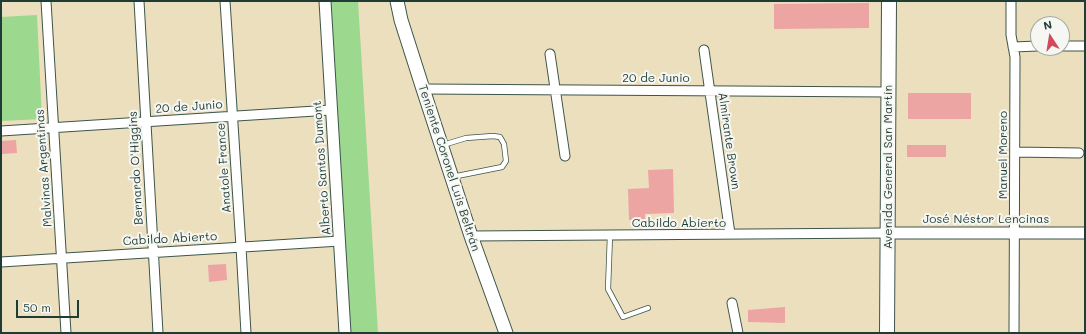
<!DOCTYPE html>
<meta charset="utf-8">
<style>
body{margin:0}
#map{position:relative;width:1086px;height:334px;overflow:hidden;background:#ecdfbd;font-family:Mali,sans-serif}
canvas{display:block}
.frame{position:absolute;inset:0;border:2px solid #1f3d34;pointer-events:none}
.north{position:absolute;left:1030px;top:16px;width:40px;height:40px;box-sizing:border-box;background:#f6f6f2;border:1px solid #a0aca6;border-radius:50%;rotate:348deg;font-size:11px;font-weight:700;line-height:16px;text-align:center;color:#1f3d34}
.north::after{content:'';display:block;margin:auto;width:14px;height:18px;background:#d1495b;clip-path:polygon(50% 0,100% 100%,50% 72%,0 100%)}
.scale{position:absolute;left:16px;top:300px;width:63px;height:18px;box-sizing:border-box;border:2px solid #1f3d34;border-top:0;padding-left:5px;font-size:12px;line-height:14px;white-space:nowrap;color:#1f3d34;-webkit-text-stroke:3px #f6f6f2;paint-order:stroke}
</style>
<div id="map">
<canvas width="1086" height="334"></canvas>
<div class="frame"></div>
<div class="north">N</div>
<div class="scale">50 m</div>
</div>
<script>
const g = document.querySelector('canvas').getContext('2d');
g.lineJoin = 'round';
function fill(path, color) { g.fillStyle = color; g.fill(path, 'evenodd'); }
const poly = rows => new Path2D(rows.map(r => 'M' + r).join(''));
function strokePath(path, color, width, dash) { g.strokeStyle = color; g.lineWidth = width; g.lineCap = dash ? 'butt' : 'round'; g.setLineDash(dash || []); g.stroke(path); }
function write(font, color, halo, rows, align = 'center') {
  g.font = font + ' Mali,sans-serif'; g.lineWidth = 4; g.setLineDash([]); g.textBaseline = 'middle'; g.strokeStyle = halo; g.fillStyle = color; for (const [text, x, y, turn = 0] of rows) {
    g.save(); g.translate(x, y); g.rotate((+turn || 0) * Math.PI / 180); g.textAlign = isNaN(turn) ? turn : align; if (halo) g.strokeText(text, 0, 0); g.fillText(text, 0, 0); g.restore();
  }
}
const green = poly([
 [330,1,358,1,378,333,350,333],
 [37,15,42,119,1,121,1,17]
]);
const building = poly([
 [869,3,869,28,774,29,774,4],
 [908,93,971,93,971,119,908,119],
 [16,140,17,153,1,154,1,141],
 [907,145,946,145,946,157,907,157],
 [673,169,674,213,645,214,645,219,629,220,628,189,649,188,648,170],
 [226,264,227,280,209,282,208,265],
 [785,307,785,323,748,322,748,310]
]);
const service = poly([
 [443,145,466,138,493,136,500,137,504,144,506,161,502,167,452,177],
 [610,235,608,289,623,317,648,308]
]);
const minor = poly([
 [46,1,66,333],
 [139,1,158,333],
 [225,1,241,247,246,333],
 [1011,1,1011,35,1015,57,1014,333],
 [1062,46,1085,46],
 [1013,47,1038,46],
 [704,50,730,234],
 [550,54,565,156],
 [423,89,888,92],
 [1,131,331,110],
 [1015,152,1079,153],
 [471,236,887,233],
 [1,262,340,241],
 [732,303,738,333]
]);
const tertiary = poly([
 [325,1,345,333],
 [887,233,1085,233]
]);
const secondary = poly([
 [397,1,401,20,423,89,471,236,506,333]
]);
const primary = poly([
 [887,333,889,1]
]);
const streetNames = [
 ["20 de Junio",656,78],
 ["20 de Junio",189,107,-4],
 ["Almirante Brown",729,141,82],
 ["Manuel Moreno",1003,155,-90],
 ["Avenida General San Martín",888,167,-90],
 ["Malvinas Argentinas",44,168,-94],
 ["Bernardo O'Higgins",136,168,-93],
 ["Anatole France",224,168,-94],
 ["Alberto Santos Dumont",322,168,-94],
 ["Teniente Coronel Luis Beltrán",449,168,72],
 ["José Néstor Lencinas",986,219],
 ["Cabildo Abierto",679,223],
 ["Cabildo Abierto",170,239,-3]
];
fill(green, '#9cd88d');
fill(building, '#eca5a2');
strokePath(service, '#3e5549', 6);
strokePath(minor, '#3e5549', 11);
strokePath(tertiary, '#3e5549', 13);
strokePath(secondary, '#3e5549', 15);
strokePath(primary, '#3e5549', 16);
strokePath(service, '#fff', 4.5);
strokePath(minor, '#fff', 9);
strokePath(tertiary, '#fff', 11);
strokePath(secondary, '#fff', 13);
strokePath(primary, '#fff', 14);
write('12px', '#1f3d34', '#f6f6f2', streetNames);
</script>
